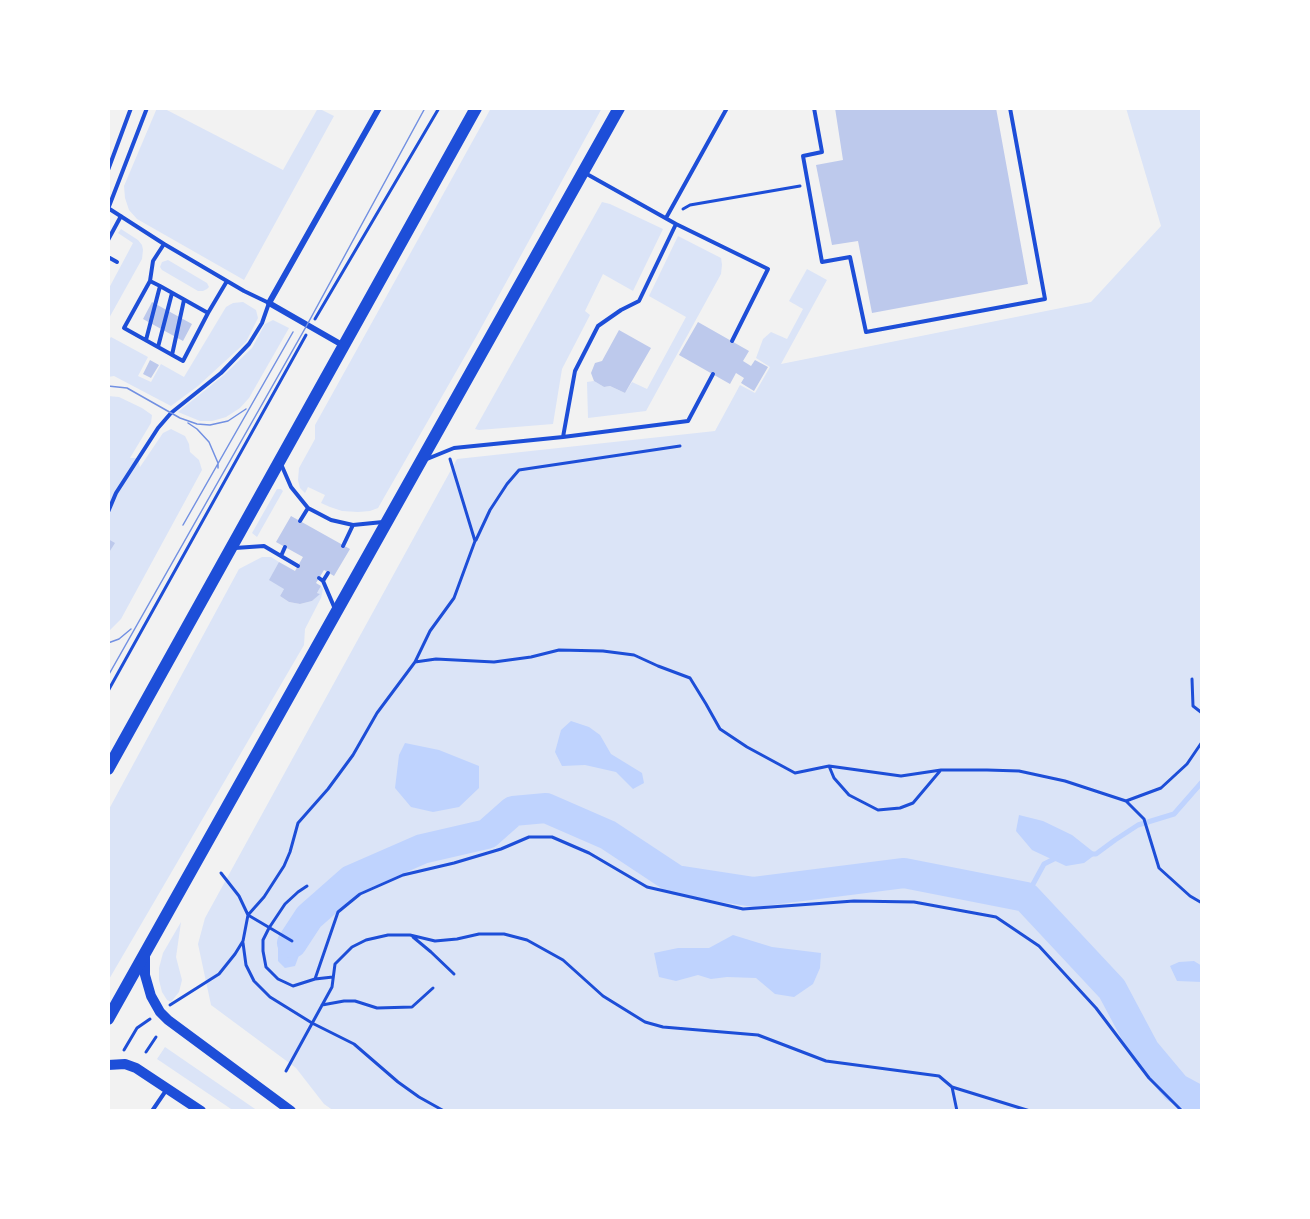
<!DOCTYPE html>
<style>
body{margin:0}
#map{position:relative;width:1310px;height:1219px;overflow:hidden;background:#f2f2f2;font-family:Commissioner,sans-serif}
canvas{display:block}
.frame{position:absolute;inset:0;border:110px solid #fff;pointer-events:none}
</style>
<div id="map">
<canvas width="1310" height="1219"></canvas>
<div class="frame"></div>
</div>
<script>
const g = document.querySelector('canvas').getContext('2d');
g.lineJoin = 'round';
function fill(path, color) { g.fillStyle = color; g.fill(path, 'evenodd'); }
const poly = rows => new Path2D(rows.map(r => 'M' + r).join(''));
function strokePath(path, color, width, dash) { g.strokeStyle = color; g.lineWidth = width; g.lineCap = dash ? 'butt' : 'round'; g.setLineDash(dash || []); g.stroke(path); }
const green = poly([
 [157,108,163,108,283,170,318,108,334,116,244,280,137,219,129,210,125,198,124,186],
 [491,108,602,108,476,337,378,508,370,511,358,512,342,511,330,507,321,503,325,495,308,487,305,493,300,488,298,480,299,468,315,439,315,425],
 [1126,108,1202,108,1202,1111,334,1111,324,1104,296,1068,211,1005,198,944,205,918,457,459,715,431,740,385,755,393,770,367,756,358,763,339,771,332,787,339,803,309,789,301,807,269,827,280,781,364,1091,302,1161,226],
 [602,202,610,204,663,229,633,291,603,274,585,311,590,315,562,369,553,424,479,430,475,429],
 [121,229,138,240,142,245,143,250,142,259,108,320,108,290,133,243,118,233],
 [678,236,721,258,722,265,721,274,646,411,588,418,587,382,594,381,604,387,610,386,625,393,632,382,647,389,686,317,649,296],
 [168,260,207,283,209,287,207,289,203,291,198,291,162,270,160,267,162,262],
 [243,302,256,310,258,318,246,342,198,386,171,406,114,376,108,377,108,341,111,337,148,357,138,376,151,382,161,364,184,377,226,307,233,303],
 [273,320,289,328,249,398,240,408,226,417,212,421,200,421,178,412,224,375,252,348,265,324],
 [108,396,119,397,142,408,152,415,151,423,130,458,138,458,140,467,163,433,171,429,185,436,189,444,190,452,199,460,202,470,121,619,108,632],
 [277,489,281,489,283,491,257,537,252,533],
 [262,557,271,557,279,562,284,589,280,596,289,602,300,604,312,601,319,594,317,593,321,586,323,589,321,598,305,629,304,645,108,981,108,811,239,569],
 [181,922,176,957,182,980,179,992,171,1002,167,1000,162,992,159,980,159,968,163,953],
 [165,1047,258,1111,234,1111,157,1059]
]);
const water = poly([
 [571,721,589,727,600,735,611,754,642,773,644,783,633,789,616,772,585,765,562,766,555,752,561,730],
 [405,743,439,750,479,766,479,788,459,807,433,812,411,807,395,788,399,755],
 [1019,815,1043,821,1072,835,1096,854,1084,863,1066,866,1032,850,1016,831],
 [309,917,304,942,295,966,285,968,278,961,278,947,290,929,298,921],
 [733,935,772,947,821,953,820,968,813,984,794,997,775,994,756,978,727,977,711,979,698,975,676,981,659,977,654,953,678,948,709,948],
 [1194,961,1202,966,1202,982,1177,981,1170,966,1179,962]
]);
const stream = poly([
 [1091,854,1096,854,1115,840,1138,825,1174,814,1202,782],
 [1026,897,1044,864,1058,857]
]);
const river = poly([
 [292,943,309,917,351,880,422,849,487,834,513,811,546,808,608,835,676,880,754,892,904,873,1026,897,1112,989,1145,1051,1176,1088,1202,1102]
]);
const building = poly([
 [835,108,996,108,1028,284,872,313,858,241,832,245,816,165,843,160],
 [152,302,192,324,183,341,143,319],
 [698,322,749,351,743,361,751,366,755,360,768,367,754,391,741,383,744,378,736,373,730,384,679,355],
 [619,330,651,348,625,393,610,386,604,387,594,381,591,373,595,363,602,361],
 [150,360,159,365,151,378,143,374],
 [291,516,350,549,334,576,324,570,316,583,321,586,317,593,320,594,312,601,300,604,289,602,280,596,284,589,269,580,279,562,295,571,303,557,276,542],
 [108,539,115,543,108,554]
]);
const path = poly([
 [683,209,690,205,800,186],
 [315,319,439,108],
 [476,540,490,510,507,484,519,470,680,446],
 [415,662,436,659,494,662,531,657,559,650,603,651,634,655,658,666,690,678,706,704,720,729,747,747,795,773,829,766,901,776,941,770,987,770,1019,771,1065,781,1126,801,1144,819,1159,868,1190,896,1202,903],
 [1192,679,1193,706,1202,713],
 [108,691,306,335],
 [829,766,834,778,849,795,878,810,900,808,913,803,940,771],
 [1126,801,1161,788,1187,764,1202,742],
 [221,873,239,896,248,915,292,941],
 [307,886,298,892,285,904,269,928,263,940,263,951,266,967,278,979,293,986,315,979,333,977],
 [413,937,431,952,454,974],
 [243,943,246,965,254,981,270,997,312,1023,354,1044,398,1082,419,1097,444,1111],
 [315,979,338,912,360,894,403,875,454,863,501,849,529,837,552,837,589,853,647,887,743,909,854,901,914,902,996,917,1039,946,1096,1008,1149,1078,1182,1111],
 [170,1005,219,974,235,954,243,941,248,915,264,897,284,866,290,852,298,823,328,789,353,755,377,713,415,662,430,631,454,598,475,541,450,459],
 [322,1005,344,1001,355,1001,377,1008,412,1007,433,988],
 [124,1050,137,1028,150,1019],
 [146,1052,156,1037],
 [286,1071,332,987,335,964,352,947,366,940,388,935,410,935,435,941,457,939,479,934,504,934,527,940,563,960,603,996,645,1022,663,1027,758,1035,826,1061,939,1076,952,1087,957,1111],
 [952,1087,1030,1111]
]);
const service = poly([
 [814,108,822,152,803,156,822,262,850,257,866,332,1045,299,1010,108],
 [108,170,131,108],
 [585,173,676,224,768,269,732,341],
 [108,208,164,244,244,291,269,303,262,323,249,344,221,373,171,413,158,428,116,493,108,512],
 [108,209,147,108],
 [666,218,727,108],
 [108,240,121,216],
 [164,244,153,261,150,281,160,286,208,313,227,281],
 [108,257,117,262],
 [150,281,124,328,183,361,208,313],
 [146,340,160,286],
 [158,347,172,293],
 [172,355,184,300],
 [563,437,575,371,598,326,621,310,639,301,676,224],
 [427,459,454,448,563,437,688,421,713,374],
 [281,464,291,487,308,508,331,520,353,525,383,522],
 [300,521,308,508],
 [343,546,353,525],
 [235,548,264,546,298,566],
 [281,556,285,547],
 [319,578,323,581,335,609],
 [323,581,328,573],
 [152,1111,167,1089]
]);
const minor = poly([
 [344,346,269,303,379,108]
]);
const secondary = poly([
 [145,954,145,975,151,996,160,1012,168,1020,291,1111],
 [108,1065,125,1064,136,1068,201,1111]
]);
const primary = poly([
 [108,769,476,108],
 [108,1019,619,108]
]);
const tram = poly([
 [108,386,127,388,180,418,197,424,210,425,228,421,246,409],
 [188,423,197,429,209,442,218,463,218,468],
 [183,525,293,332],
 [108,643,119,639,131,629],
 [108,676,307,325,425,108]
]);
fill(green, '#dbe4f7');
fill(water, '#bfd3fe');
strokePath(stream, '#bfd3fe', 5);
strokePath(river, '#bfd3fe', 30);
fill(building, '#bdc9ec');
strokePath(path, '#1d4ed8', 3);
strokePath(service, '#1d4ed8', 4);
strokePath(minor, '#1d4ed8', 6);
strokePath(secondary, '#1d4ed8', 10);
strokePath(primary, '#1d4ed8', 12);
strokePath(tram, '#7290e2', 1.5);
</script>
